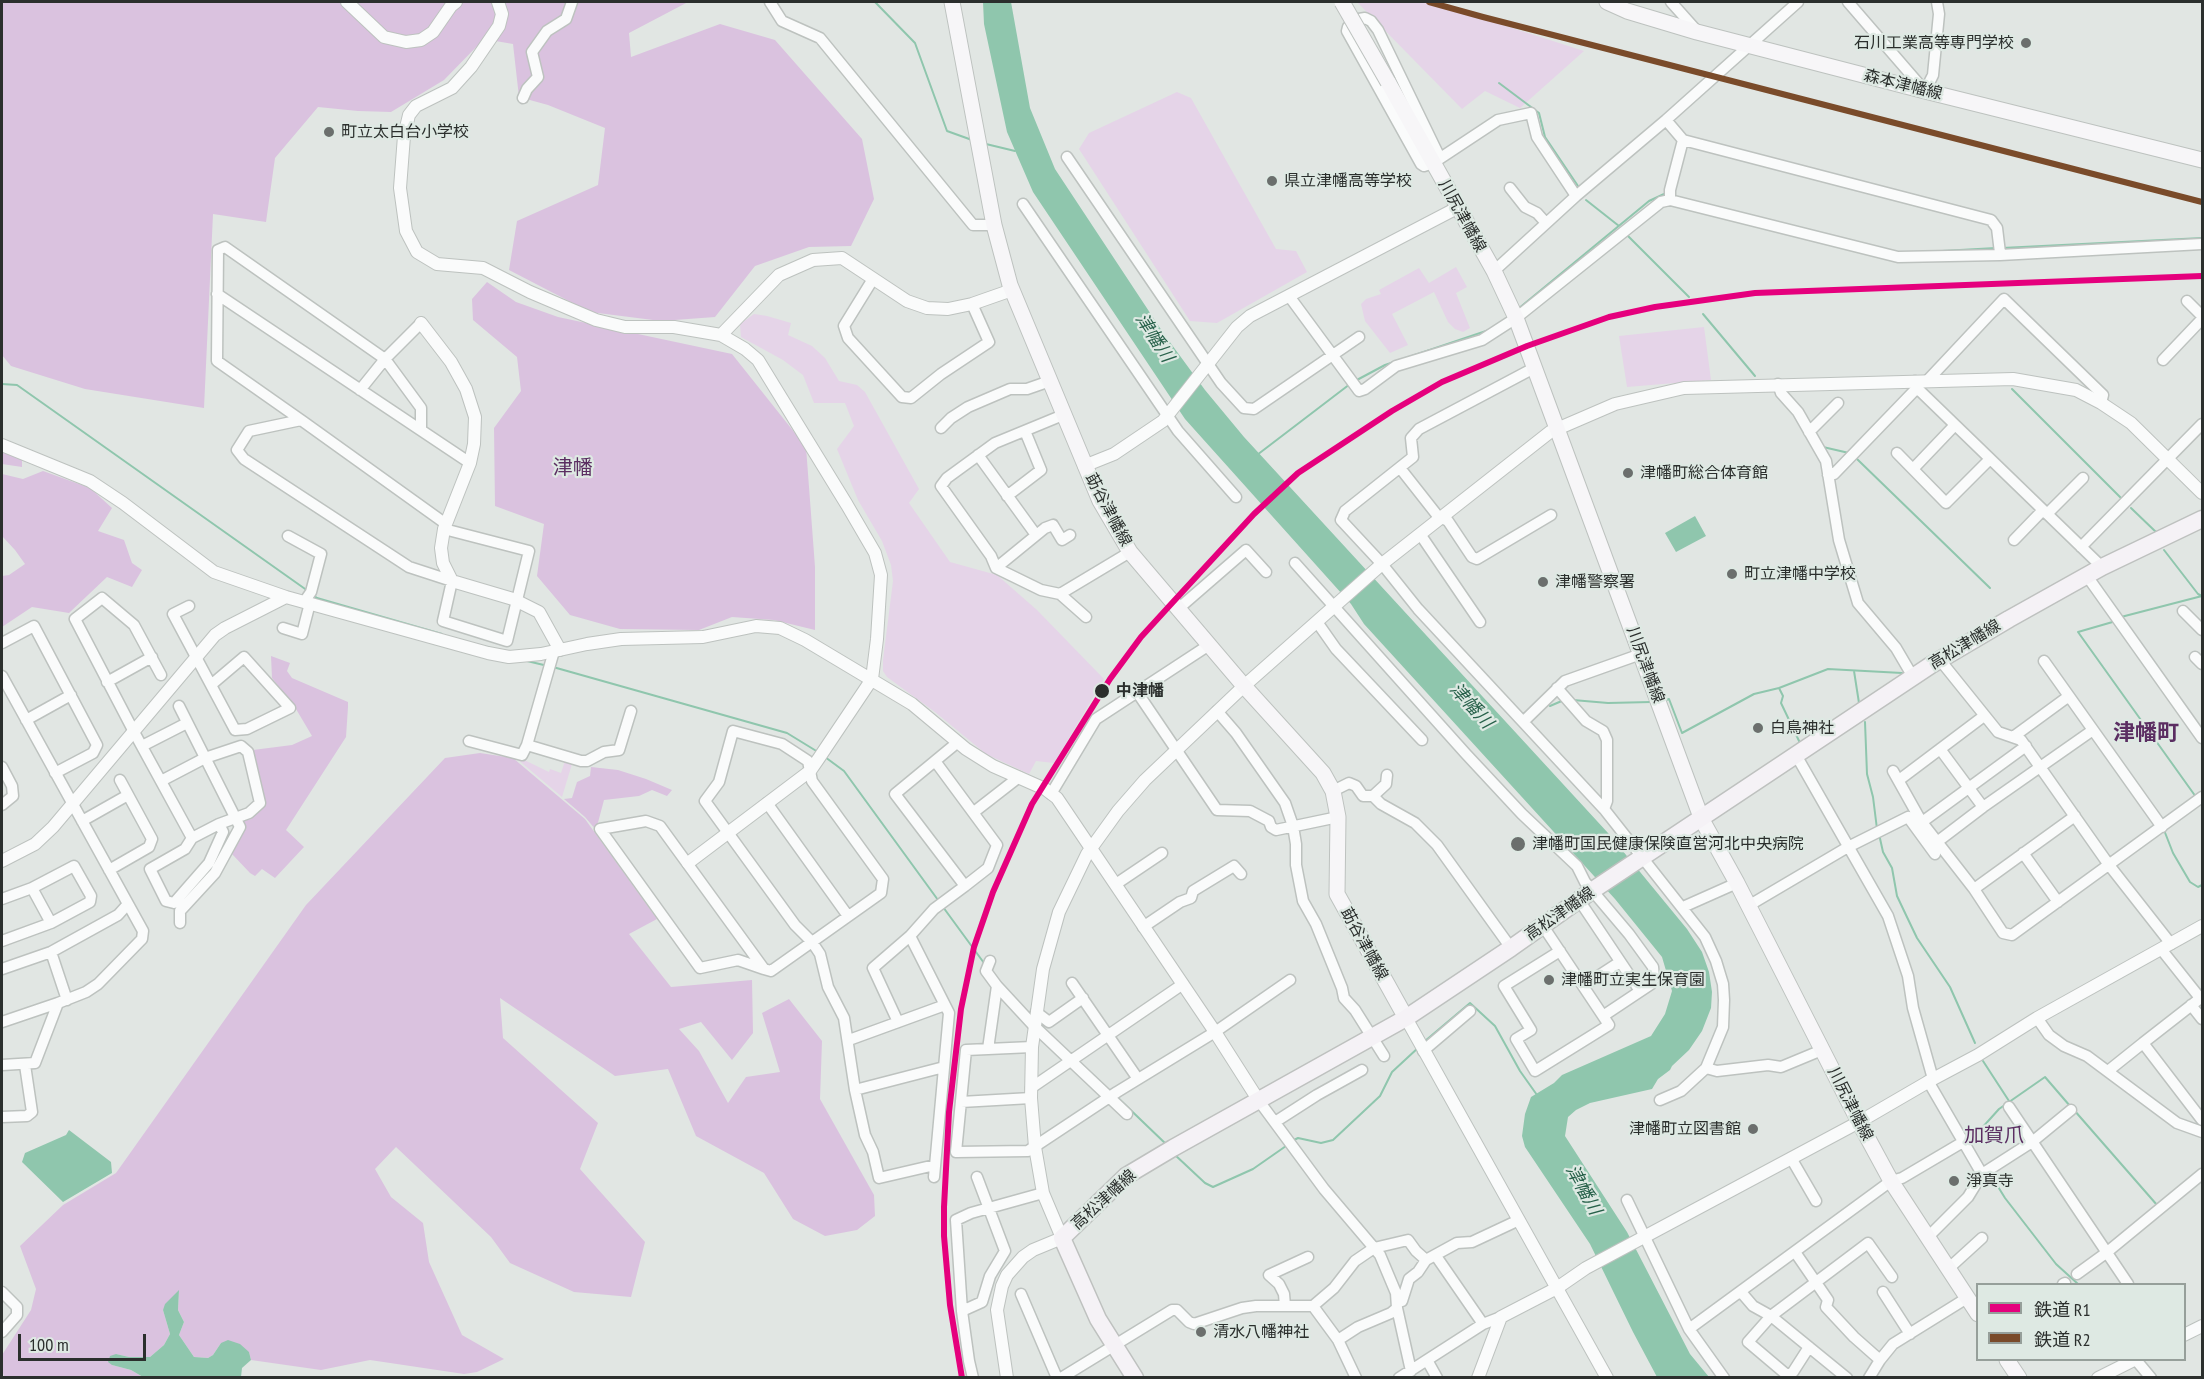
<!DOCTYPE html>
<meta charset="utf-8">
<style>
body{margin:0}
#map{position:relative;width:2204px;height:1379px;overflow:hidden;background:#e1e6e3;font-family:"PT Sans Narrow","Noto Sans JP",sans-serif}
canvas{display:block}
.frame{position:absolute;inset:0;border:3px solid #2b2f2d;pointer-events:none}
.legend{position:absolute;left:1976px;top:1283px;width:210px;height:78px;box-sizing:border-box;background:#dee9e3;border:2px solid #969f9a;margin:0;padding:8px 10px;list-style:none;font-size:18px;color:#2b2f2d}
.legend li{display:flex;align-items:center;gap:12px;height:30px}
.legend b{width:30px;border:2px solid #969f9a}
.scale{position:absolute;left:18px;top:1334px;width:128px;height:27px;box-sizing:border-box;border:3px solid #2b2f2d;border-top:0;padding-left:8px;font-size:18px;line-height:21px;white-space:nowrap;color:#2b2f2d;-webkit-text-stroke:4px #dee9e3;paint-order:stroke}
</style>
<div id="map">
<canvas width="2204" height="1379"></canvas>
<div class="frame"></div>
<ul class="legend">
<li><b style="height:8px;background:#e5007d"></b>鉄道 R1</li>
<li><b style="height:8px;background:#7a4b2a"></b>鉄道 R2</li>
</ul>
<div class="scale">100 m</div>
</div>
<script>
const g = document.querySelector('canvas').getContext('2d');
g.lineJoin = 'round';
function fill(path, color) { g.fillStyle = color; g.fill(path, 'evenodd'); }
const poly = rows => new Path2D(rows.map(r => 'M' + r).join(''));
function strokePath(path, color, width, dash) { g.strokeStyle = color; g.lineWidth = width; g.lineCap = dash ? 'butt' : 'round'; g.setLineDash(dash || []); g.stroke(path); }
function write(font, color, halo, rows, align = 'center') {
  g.font = font + ' "PT Sans Narrow","Noto Sans JP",sans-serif'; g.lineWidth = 4.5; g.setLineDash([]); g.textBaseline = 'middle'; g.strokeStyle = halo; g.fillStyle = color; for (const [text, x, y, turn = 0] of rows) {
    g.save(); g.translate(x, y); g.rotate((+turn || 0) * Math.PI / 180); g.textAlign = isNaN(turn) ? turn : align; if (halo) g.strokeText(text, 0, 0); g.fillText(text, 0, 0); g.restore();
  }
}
const green = poly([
 [1357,2,1431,2,1584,51,1520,108,1485,91,1462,109],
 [1177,92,1191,98,1276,249,1296,251,1307,272,1217,323,1190,321,1079,149,1089,133],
 [1456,267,1467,287,1456,293,1470,328,1463,332,1455,329,1448,322,1434,292,1392,314,1408,345,1390,353,1365,321,1361,304,1366,299,1381,294,1379,290,1419,268,1429,283],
 [754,314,767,316,791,323,788,335,812,346,825,358,839,381,857,385,865,392,919,489,909,503,950,562,997,575,1037,610,1104,679,1054,763,1036,761,1029,774,986,754,935,712,887,677,883,671,883,660,893,581,891,565,882,541,858,500,837,449,854,426,845,403,814,403,803,375,783,360,741,337,740,324],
 [1704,327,1711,380,1627,387,1619,336],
 [516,756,549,772,550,769,561,773,565,761,572,764,562,797,516,758]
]);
const forest = poly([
 [2,2,688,2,629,33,631,57,720,24,775,40,862,139,874,199,851,246,809,247,755,266,715,317,661,321,590,312,509,270,517,221,598,185,605,128,548,105,519,97,513,44,484,39,444,80,391,112,358,111,318,107,275,158,266,222,213,214,204,408,85,389,11,366,2,355],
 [487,282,516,302,558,317,732,354,806,447,815,567,815,630,774,620,732,617,699,630,620,629,570,615,537,576,544,524,495,506,494,428,521,391,517,357,473,320,472,299],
 [2,452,22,460,22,467,2,464],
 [43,471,90,488,112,508,98,531,124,540,132,563,142,570,132,587,107,577,69,613,32,607,2,627,2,576,9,575,25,564,15,550,2,536,2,474,23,479],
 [271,656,290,663,287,671,292,678,348,702,348,707,346,737,286,830,304,847,275,878,262,869,255,876,250,873,232,854,245,830,243,821,251,819,266,803,253,750,292,745,312,736,296,709,272,678],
 [480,753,513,758,585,819,657,919,629,934,671,987,752,980,753,1033,732,1060,701,1022,679,1029,699,1051,728,1103,746,1077,780,1072,762,1013,789,999,822,1041,820,1099,874,1195,875,1216,857,1230,825,1236,793,1219,764,1173,696,1136,668,1069,615,1076,500,998,503,1038,598,1123,580,1169,645,1242,631,1297,574,1292,510,1263,491,1237,396,1147,375,1169,391,1197,423,1223,429,1262,462,1335,504,1359,477,1372,464,1374,370,1360,321,1370,251,1360,249,1352,221,1343,213,1355,208,1358,194,1357,179,1335,184,1322,178,1310,179,1291,163,1310,170,1334,164,1345,150,1357,129,1357,116,1354,112,1365,131,1370,143,1377,4,1377,2,1369,2,1355,31,1310,36,1289,20,1246,63,1205,116,1173,306,905,445,758],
 [591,767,618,770,646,779,672,790,667,796,652,790,639,796,604,800,596,830,585,817,564,799,572,798,577,782,590,776]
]);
const water = poly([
 [983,2,1011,2,1030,108,1055,169,1164,334,1205,390,1244,437,1608,833,1687,929,1702,952,1709,972,1712,992,1711,1008,1702,1031,1689,1050,1672,1066,1670,1070,1658,1079,1652,1089,1590,1103,1576,1110,1568,1117,1565,1136,1627,1232,1690,1354,1709,1377,1657,1377,1633,1332,1590,1244,1525,1147,1522,1136,1525,1114,1531,1097,1554,1083,1562,1075,1651,1036,1665,1014,1672,991,1662,957,1615,899,1364,624,1351,604,1185,419,1033,192,1007,132,984,24],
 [1695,516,1706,536,1676,552,1665,533],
 [69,1130,111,1162,112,1173,63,1202,22,1162,25,1153,66,1135],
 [179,1290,178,1310,184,1322,179,1335,194,1357,208,1358,213,1355,221,1343,228,1340,240,1344,249,1352,251,1360,242,1368,241,1377,143,1377,131,1370,112,1365,108,1362,110,1356,116,1354,129,1357,150,1357,164,1345,170,1334,163,1310,165,1304]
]);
const stream = poly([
 [875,2,915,43,947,131,972,140],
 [1499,83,1539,113,1545,137,1578,186],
 [986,144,1015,151],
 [1586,200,1619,226],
 [1627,235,1689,297],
 [2002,248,2202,238],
 [1942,251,1996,248],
 [1518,309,1649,201,1664,194,1667,195],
 [1703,314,1755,376],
 [1355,381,1385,365,1489,330],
 [2,384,17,385,308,591],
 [2012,389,2121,498],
 [1823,447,1849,453],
 [1257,455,1350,384],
 [1857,459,1990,588],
 [2131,508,2157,533],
 [2164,550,2198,594,2202,596],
 [313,595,317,598,442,634],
 [2121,617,2202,596],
 [2116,621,2078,632,2196,797],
 [527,661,548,666],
 [553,667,787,733,818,752],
 [1854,671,1859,703],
 [1779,688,1828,669,1902,673],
 [1573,700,1608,703,1651,702],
 [1666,700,1669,699,1682,733,1754,694,1779,688,1783,696,1781,703,1800,743],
 [1550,706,1564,700],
 [1865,722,1867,774,1873,797,1877,829],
 [825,757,844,771,938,900],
 [2164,830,2173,853,2190,882,2198,887,2202,885],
 [1879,834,1883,852,1892,868,1897,896,1906,915,1917,938,1950,987,1975,1043],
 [943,907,984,963],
 [1425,1041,1470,1003,1495,1026,1520,1071,1537,1095],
 [1077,1060,1110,1091],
 [1983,1061,2009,1101],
 [1117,1097,1167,1145],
 [2074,1110,2157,1205],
 [1294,1140,1298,1138,1321,1143,1333,1140,1380,1096,1392,1072,1419,1047],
 [1968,1140,1981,1129,1999,1109,2045,1077,2070,1106],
 [1174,1154,1205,1183,1213,1187,1253,1169,1286,1146],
 [1992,1177,2005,1198,2056,1264,2078,1284]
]);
const minor = poly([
 [770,2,782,21,820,38,973,225,994,225],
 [1671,2,1697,31],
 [1848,2,1925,91,1933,75,1939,14,1937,2],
 [523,98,527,89,538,77,532,52,547,31,566,19,572,2],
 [1666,120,1683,140,1991,220,1997,228,2000,253],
 [1067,157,1221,383,1244,408,1254,409,1359,337],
 [1440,158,1378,30,1371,21,1365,18,1359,19,1348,27,1347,31,1421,164,1424,166,1433,163,1498,120,1531,113,1537,137,1576,196],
 [1510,188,1525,207,1537,213,1546,223],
 [1670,200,1670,190,1683,140],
 [1023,204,1178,431,1236,497],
 [1494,271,1576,196,1666,120,1798,2],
 [873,279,844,326,848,338,902,397,911,398,941,374,989,342,972,304],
 [217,294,470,463],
 [1289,296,1359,391,1365,389,1396,366,1482,340,1516,318,1661,202,1670,200,1898,257,2000,255,2202,244],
 [2187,301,2202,316],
 [2163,360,2202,319],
 [1534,368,1419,429,1411,438,1413,457,1345,511,1341,520,1382,564,1418,609,1604,809,1705,937,1716,961,1723,984,1724,1000,1723,1027,1706,1068,1681,1091,1660,1100],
 [1915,381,1917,388,2102,567],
 [1927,381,2004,299,2103,395,2101,403],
 [1778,384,1781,393,1798,412,1826,461,1839,540,1858,603,1896,648,1913,677],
 [360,390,385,359,421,323],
 [1063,415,995,443,947,478,941,486,991,556,996,568,1041,590,1060,594,1130,552],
 [301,420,217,361,218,250,225,247,385,359,421,408,421,430],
 [941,428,951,418,968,407,1010,389,1027,389,1050,381],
 [1809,432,1838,403],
 [1897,453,1946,503,1990,459],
 [978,455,1036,535],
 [1400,468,1437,515,1448,521,1472,557,1477,559,1551,515],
 [1913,469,1955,425],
 [1828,475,1834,474,1917,388],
 [1007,496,1041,470,1025,431],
 [2047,514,2083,478],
 [444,529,529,551,507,641,443,621,452,581,409,567,244,459,237,450,249,431,301,420,446,524],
 [1420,534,1480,622],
 [288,536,321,554,311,592,304,602],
 [2014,540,2043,510],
 [2081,547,2202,424],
 [1295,563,1466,754,1522,814,1577,866,1585,882,1629,934,1653,967,1654,978,1651,984,1603,1016],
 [996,568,1045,528,1053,525,1062,540,1070,535],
 [2087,576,2202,738],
 [1060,594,1086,617],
 [189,606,173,614,235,730,247,729,290,708,244,657,211,685],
 [1178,609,1246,550,1266,572],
 [2183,611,2202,630],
 [1317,622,1336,649,1422,740],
 [283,628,302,634,310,603],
 [2,643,34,626,97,745,93,753,55,773],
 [2195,657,2202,664],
 [1940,660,1998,732,2021,740,2109,865,2171,944],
 [2044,661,2162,827],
 [161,675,134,625,102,598,75,619,134,732,192,838,185,849,150,869,166,901,174,903,209,863,223,832,219,824],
 [2,676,143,931,142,939,98,984,86,992,58,1003,35,1063,2,1065],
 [107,682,152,657],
 [1557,688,1586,721,1603,731,1607,740,1607,801,1604,809],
 [1137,692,1217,810,1250,811,1269,821,1271,827,1276,830,1338,817],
 [179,706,240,827,215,873,180,911,180,923],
 [1217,711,1236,733,1285,803,1293,826,1296,844,1296,865,1303,901,1316,924,1342,988,1344,998,1355,1010,1384,1056],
 [26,720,71,695],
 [1523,722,1565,681,1641,654],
 [2013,737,2069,696],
 [469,741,522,755,527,745,581,761,587,761,604,752,619,750,631,711],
 [527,745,554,651],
 [142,746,187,723],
 [1940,749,1983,807],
 [1796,755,1888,916,1908,976,1913,1008,1933,1079],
 [935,761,997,845,988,868,965,886,895,794,958,742],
 [2,767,12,786,13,796,2,805],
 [1893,771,1921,821,1974,889,2003,933,2012,935,2202,797],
 [1899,780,1984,716],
 [161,781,205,758,241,746,248,752,260,803,249,813,219,824,192,838],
 [1333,791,1349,783,1356,786,1363,796,1373,796,1386,784,1387,775],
 [1051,794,1096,719,1209,645],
 [1373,796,1381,804,1415,823,1437,845,1511,948],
 [767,803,848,916],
 [974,812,1019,777],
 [82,821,128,795],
 [1918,825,2026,746],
 [1937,842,1983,807,2093,730],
 [2023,853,2058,902],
 [109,870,149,847,152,839,120,780],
 [1116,884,1162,853],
 [32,888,51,923],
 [1974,889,2075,816],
 [2,899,32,888,74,866,91,896,90,902,51,923,2,941],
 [1579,900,1640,991],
 [1748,906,1848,847,1908,817,1935,854],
 [1683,907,1737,883],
 [1543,926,1609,1025,1535,1071,1516,1039,1531,1030,1504,986,1560,951],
 [1143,927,1180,902,1191,898,1193,891,1234,866,1241,874],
 [910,936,949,1013,934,1177],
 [2161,949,2200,998],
 [51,952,67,1000],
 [990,961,986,971,997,986,1034,1026,1127,1114],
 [2,969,51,952,118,915,127,905],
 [764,969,660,826,646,821,600,829,700,968,738,960,764,969,771,971,812,942,881,893,883,879,812,781,808,761,782,744,733,731,719,782,705,801,795,925,812,942,820,954,828,987,844,1018,855,1090,865,1135,873,1152,879,1178,935,1165],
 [1072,983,1138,1079],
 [1583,986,1620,962],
 [2202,997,2143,1043,2202,1120],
 [2191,1005,2202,1019],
 [1036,1012,1049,1022,1083,998],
 [2037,1018,2049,1035,2064,1046,2087,1056,2177,1123,2202,1132],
 [2,1022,58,1003],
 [898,1022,873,968,910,936,934,909,965,886],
 [849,1040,945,1005],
 [1032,1047,966,1050,956,1152,1028,1151,1117,1092,1215,1032,1290,980],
 [988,1049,997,986],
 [1423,1051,1470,1011],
 [1706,1068,1717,1071,1768,1065,1781,1067,1822,1050],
 [2108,1071,2143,1043],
 [1928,1081,1982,1174],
 [1031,1088,1183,984],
 [855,1090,944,1067],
 [1259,1101,1324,1189,1380,1255,1396,1293,1397,1308,1411,1371],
 [961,1102,1031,1098],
 [2009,1107,2128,1284],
 [2,1117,27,1116,32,1112,25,1065],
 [1275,1122,1317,1095,1362,1070],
 [1791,1158,1816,1201],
 [1627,1200,1689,1329,1724,1378],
 [1928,1237,1968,1197,1982,1174,2032,1142,2071,1110],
 [1795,1252,1828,1300,1826,1307,1854,1337,1880,1360],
 [1436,1256,1483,1324],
 [1948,1269,1982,1238],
 [2077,1274,2106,1253,2202,1174],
 [2063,1284,2065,1283],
 [2,1292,17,1307,17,1315,2,1332],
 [1741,1292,1753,1306,1771,1316,1847,1378],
 [1883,1292,1910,1334],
 [1021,1294,1057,1378],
 [1397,1302,1402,1301,1409,1279,1418,1272,1426,1260,1457,1243,1472,1242,1519,1220],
 [1285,1306,1284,1294,1279,1284,1269,1275,1308,1257],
 [1313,1306,1338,1340,1356,1378],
 [962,1311,982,1302,990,1276,1005,1251,977,1177],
 [1689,1329,1891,1181,1902,1178,1963,1142],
 [1338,1340,1358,1327,1391,1313,1397,1308],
 [1809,1347,1793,1372,1787,1375,1748,1342,1771,1316,1868,1243,1892,1277],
 [1427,1360,1437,1378],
 [2136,1360,2151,1378],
 [973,1378,969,1361,962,1311,956,1220,971,1213,1043,1193],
 [1061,1378,1172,1310,1177,1310,1189,1322,1194,1324,1242,1308,1256,1306,1313,1306,1334,1288,1355,1261,1374,1248,1408,1240,1416,1251,1426,1260],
 [1399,1378,1483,1324,1501,1317],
 [1869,1378,1880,1360,1893,1344,1967,1298]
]);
const tertiary = poly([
 [347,2,384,37,406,42,421,40,433,32,451,6,456,2],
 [498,2,502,14,499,26,471,67,452,88,416,106,409,115,404,136,400,188,406,231,417,252,437,264,483,268,530,292,596,320,625,327,674,327,721,335,745,349,758,360,847,505,875,553,881,575,877,639,872,679,819,758,810,771,688,863],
 [421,323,451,362,466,389,475,417,474,444,470,463,444,529,441,548,443,563,452,581,513,599,539,612,560,650],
 [721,335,779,275,813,260,842,258,907,301,927,308,948,309,972,304,1012,290],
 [2,445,90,481,123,503,214,572,286,597,488,653,509,657,541,654,587,644,621,639,703,637,756,626,780,628,805,640,912,704,966,749,993,766,1045,789,1057,798,1215,1032,1259,1101],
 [1084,466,1114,454,1163,421,1237,327,1250,316,1457,208],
 [2,861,35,844,53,827,215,635,225,628,286,597],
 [1406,1018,1607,1378],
 [2184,1335,2202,1326],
 [1007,1378,997,1310,1002,1286,1007,1275,1023,1257,1033,1250,1062,1238,1043,1193,1035,1147,1031,1098,1032,1047,1043,969,1059,912,1087,854,1118,811,1145,780,1244,686,1382,564,1550,432,1615,404,1684,388,2013,379,2076,390,2101,403,2131,423,2202,493],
 [1478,1378,1501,1317,1557,1288,1586,1268,1644,1237,1859,1122,1933,1079,1978,1055,2037,1018,2202,926],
 [2098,1378,2134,1360]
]);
const secondary = poly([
 [952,2,994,225,1010,285,1100,501,1130,552,1244,686,1323,773,1333,791,1338,817,1337,894,1406,1018],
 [1607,2,1627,11,1697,32,1925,91,2202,160],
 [1388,82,1494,271,1516,318,1702,820,1737,883,1859,1122,1891,1181,1978,1314],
 [2007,1360,2019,1378]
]);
const primary = poly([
 [1135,1378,1098,1319,1062,1238,1126,1176,1173,1148,1406,1018,1511,948,1593,890,1931,665,2009,619,2102,567,2202,519]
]);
const rail = poly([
 [1429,2,1483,17,2202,202]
]);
const secondaryBridge = poly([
 [1342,2,1388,82]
]);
const rail1 = poly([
 [962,1378,950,1305,944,1236,944,1207,949,1112,961,1009,974,947,993,892,1032,804,1110,679,1141,637,1173,602,1254,514,1298,473,1392,411,1442,382,1527,346,1609,317,1655,307,1755,293,2202,276]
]);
const rail2 = poly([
 [1429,2,1483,17,2202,202]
]);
const markers = [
 [2026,43,6,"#6b6f6d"],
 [329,132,6,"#6b6f6d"],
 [1272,181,6,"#6b6f6d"],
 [1628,473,6,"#6b6f6d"],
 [1732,574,6,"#6b6f6d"],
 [1543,582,6,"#6b6f6d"],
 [1102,691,8,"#2b2f2d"],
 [1758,728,6,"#6b6f6d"],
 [1518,844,8,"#6b6f6d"],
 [1549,980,6,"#6b6f6d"],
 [1753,1129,6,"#6b6f6d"],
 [1954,1181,6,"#6b6f6d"],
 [1201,1332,6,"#6b6f6d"]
];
const poiNames = [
 ["石川工業高等専門学校",2014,43,"right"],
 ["町立太白台小学校",341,132],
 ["県立津幡高等学校",1284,181],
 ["津幡町総合体育館",1640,473],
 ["町立津幡中学校",1744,574],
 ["津幡警察署",1555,582],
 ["白鳥神社",1770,728],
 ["津幡町国民健康保険直営河北中央病院",1532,844],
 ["津幡町立実生保育園",1561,980],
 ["津幡町立図書館",1741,1129,"right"],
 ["淨真寺",1966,1181],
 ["清水八幡神社",1213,1332]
];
const streetNames = [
 ["森本津幡線",1903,85,14],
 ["川尻津幡線",1462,216,61],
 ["莇谷津幡線",1108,510,62],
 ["高松津幡線",1965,645,-31],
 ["川尻津幡線",1645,665,70],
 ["高松津幡線",1560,914,-35],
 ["莇谷津幡線",1364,944,61],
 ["川尻津幡線",1850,1104,63],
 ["高松津幡線",1104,1200,-42]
];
const stopNames = [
 ["中津幡",1116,691]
];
const waterNames = [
 ["津幡川",1154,338,57],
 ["津幡川",1471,706,48],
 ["津幡川",1583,1190,61]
];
const quarterNames = [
 ["津幡",573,468],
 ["加賀爪",1994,1136]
];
const districtNames = [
 ["津幡町",2146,734]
];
fill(green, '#e5d4e8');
fill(forest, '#dac2df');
fill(water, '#8fc6ad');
strokePath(stream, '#8fc6ad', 2);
strokePath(minor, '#bdc2bf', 13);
strokePath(tertiary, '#bdc2bf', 14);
strokePath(secondary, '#bdc2bf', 17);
strokePath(primary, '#bec1bf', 19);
strokePath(minor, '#fafbfb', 10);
strokePath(tertiary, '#fafbfb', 12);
strokePath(secondary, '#f7f6f8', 15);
strokePath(primary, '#f5f2f6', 16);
strokePath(rail, '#cfd1cf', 4.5);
strokePath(rail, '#dee9e3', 2, [7]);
strokePath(secondaryBridge, '#bdc2bf', 17, []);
strokePath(secondaryBridge, '#f7f6f8', 15);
strokePath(rail1, '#e5007d', 6);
strokePath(rail2, '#7a4b2a', 6);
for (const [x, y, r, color] of markers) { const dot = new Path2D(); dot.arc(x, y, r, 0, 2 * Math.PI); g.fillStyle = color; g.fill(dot); strokePath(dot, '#dee9e3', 2); }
write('16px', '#2b2f2d', '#dee9e3', poiNames, 'left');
write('16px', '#2b2f2d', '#dee9e3', streetNames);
write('bold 16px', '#2b2f2d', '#dee9e3', stopNames, 'left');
write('italic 18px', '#27614a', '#dee9e3', waterNames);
write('20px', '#5b2e62', '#dee9e3', quarterNames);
write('bold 22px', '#5b2e62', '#dee9e3', districtNames);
</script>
